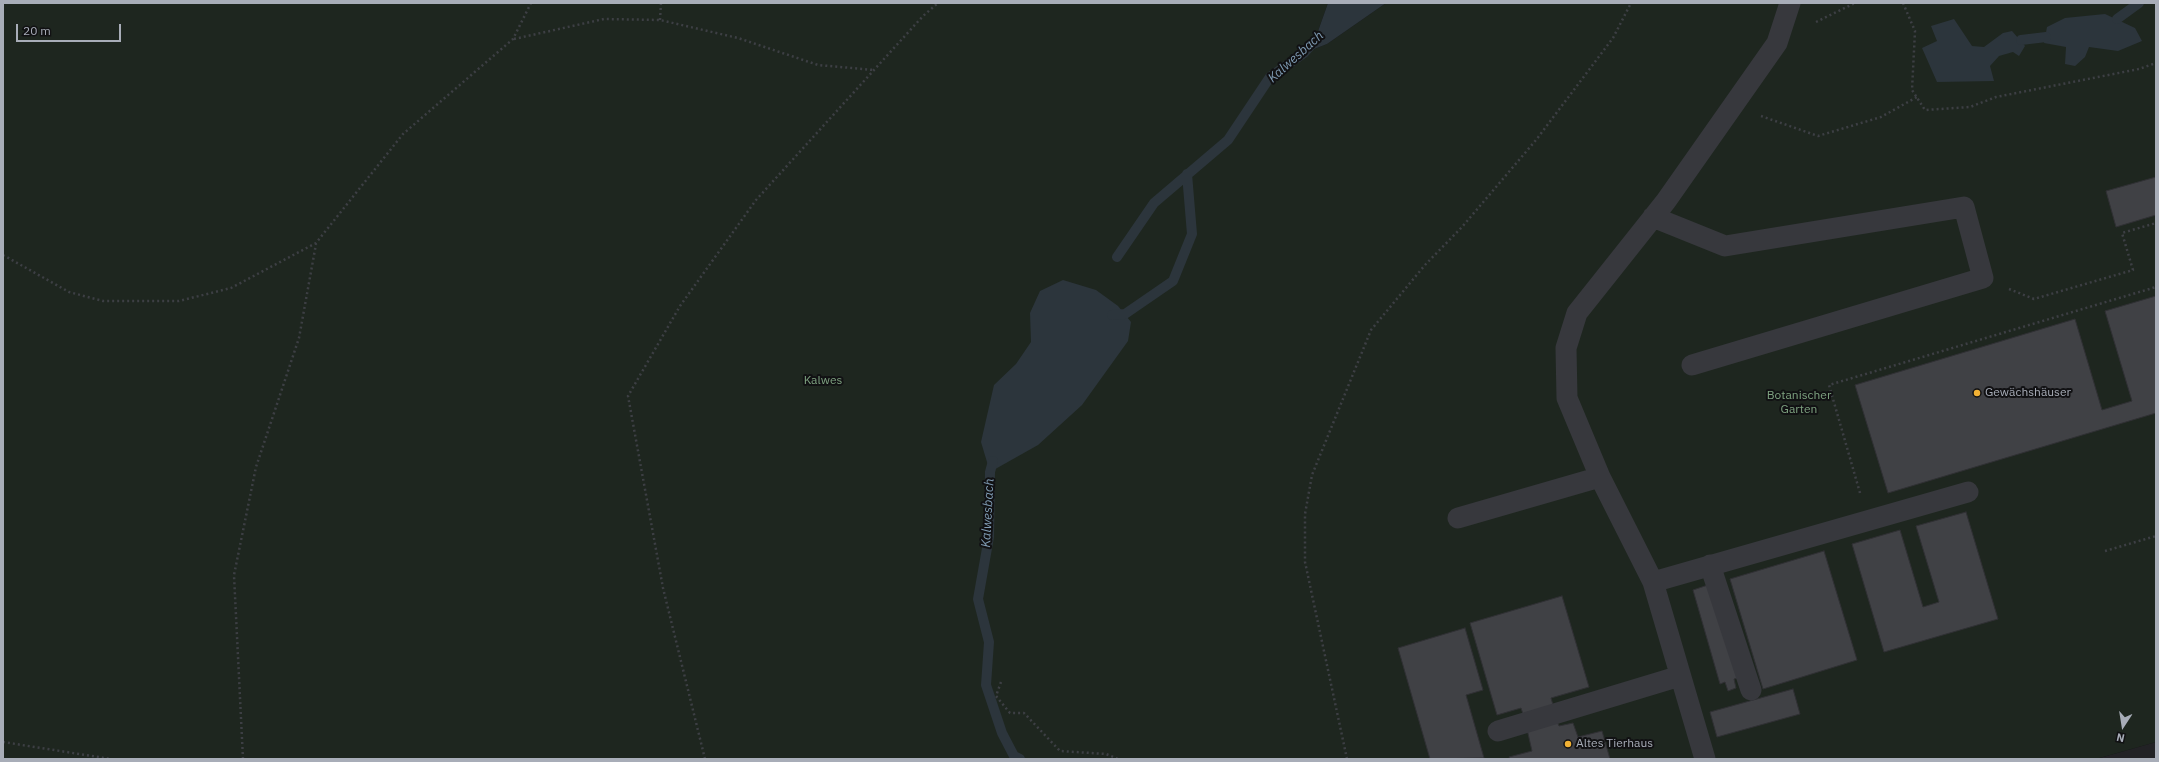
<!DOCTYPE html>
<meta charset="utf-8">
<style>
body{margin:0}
#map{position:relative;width:2159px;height:762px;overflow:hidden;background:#161618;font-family:"IBM Plex Sans",sans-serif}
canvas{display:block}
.frame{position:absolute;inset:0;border:4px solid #a8adb8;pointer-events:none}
.north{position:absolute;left:2103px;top:706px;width:40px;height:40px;-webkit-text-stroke:3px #111113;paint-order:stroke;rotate:192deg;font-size:11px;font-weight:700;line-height:16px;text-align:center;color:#a8adb8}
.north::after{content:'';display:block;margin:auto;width:14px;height:18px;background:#a8adb8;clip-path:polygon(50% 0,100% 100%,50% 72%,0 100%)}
.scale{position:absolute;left:16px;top:24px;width:105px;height:18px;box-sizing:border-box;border:2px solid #a8adb8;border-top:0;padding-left:5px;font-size:12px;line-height:14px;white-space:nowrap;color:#a8adb8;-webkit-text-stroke:3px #111113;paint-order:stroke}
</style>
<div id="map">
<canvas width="2159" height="762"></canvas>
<div class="frame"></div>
<div class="north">N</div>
<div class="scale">20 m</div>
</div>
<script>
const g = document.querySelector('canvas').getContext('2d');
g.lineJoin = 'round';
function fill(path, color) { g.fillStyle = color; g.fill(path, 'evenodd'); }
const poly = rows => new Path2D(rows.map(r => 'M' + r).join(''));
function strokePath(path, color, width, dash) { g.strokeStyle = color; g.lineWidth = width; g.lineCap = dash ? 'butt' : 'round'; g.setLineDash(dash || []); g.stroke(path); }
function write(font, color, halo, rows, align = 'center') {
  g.font = font + ' "IBM Plex Sans",sans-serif'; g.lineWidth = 4; g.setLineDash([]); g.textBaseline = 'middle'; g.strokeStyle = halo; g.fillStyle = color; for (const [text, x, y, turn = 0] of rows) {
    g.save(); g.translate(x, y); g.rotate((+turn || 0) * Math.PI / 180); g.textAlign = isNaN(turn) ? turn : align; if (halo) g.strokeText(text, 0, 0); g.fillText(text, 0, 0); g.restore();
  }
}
const built = poly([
 [2156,742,2156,759,2096,759]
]);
const green = poly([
 [3,3,1328,3,1317,34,1304,53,1327,44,1386,3,2156,3,2156,742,2096,759,3,759]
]);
const water = poly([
 [1328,3,1386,3,1327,44,1304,53,1317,34],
 [2105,14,2135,28,2142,41,2118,51,2089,47,2085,57,2075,66,2065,64,2066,47,2044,43,2047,27,2065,18],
 [1954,19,1972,46,1984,47,2003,33,2012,31,2025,46,2019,56,2013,52,1999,56,1990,66,1994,81,1937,82,1922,48,1937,41,1931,26],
 [1063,280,1096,290,1118,306,1131,322,1128,341,1082,405,1038,445,990,472,981,442,994,385,1016,364,1031,342,1030,313,1040,291]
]);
const stream = poly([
 [2117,19,2139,3],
 [2021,40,2046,37],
 [1117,257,1154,203,1228,140,1270,77,1304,53,1312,44],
 [1112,315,1125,314,1173,281,1192,234,1187,174],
 [993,461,990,472,989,537,978,599,989,642,986,685,1002,733,1014,756,1020,759]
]);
const building = poly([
 [2156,177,2156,215,2116,227,2106,191,2156,177],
 [2156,296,2156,413,1888,493,1855,385,2075,319,2102,410,2132,401,2105,311,2156,296],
 [1966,512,1998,619,1884,652,1852,544,1900,530,1923,607,1939,602,1916,526,1966,512],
 [1824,551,1857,660,1763,689,1730,579,1824,551],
 [1711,584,1738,678,1734,679,1736,688,1728,691,1725,682,1720,684,1693,590,1711,584],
 [1562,596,1589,687,1551,698,1553,705,1523,714,1521,708,1497,715,1470,623,1562,596],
 [1465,628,1483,690,1466,695,1484,758,1430,759,1398,648,1465,628],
 [1793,689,1800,714,1717,737,1710,712,1793,689],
 [1556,719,1559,726,1573,723,1578,737,1602,731,1610,759,1510,759,1509,757,1532,751,1527,729,1556,719]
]);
const path = poly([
 [1903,3,1915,31,1912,90,1925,110,1970,107,1996,97,2139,69,2156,63],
 [660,20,661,3],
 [1816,22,1855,3],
 [514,39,604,19,660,20,738,38,818,65,874,70],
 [1761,116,1818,136,1881,117,1917,97],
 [3,255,69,292,103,301,179,301,231,288,316,243,403,134,513,39,531,3],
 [2009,289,2034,299,2133,270,2122,233,2156,223],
 [1860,493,1829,385,2156,287],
 [2105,551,2156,536],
 [1001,682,996,696,1010,713,1024,713,1060,751,1106,754,1118,759],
 [3,742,111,759],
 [243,759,234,575,256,467,299,338,316,244],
 [705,759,663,588,628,396,680,306,756,200,923,16,938,3],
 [1347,759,1305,562,1305,514,1312,475,1371,330,1425,265,1462,227,1536,140,1613,38,1631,3]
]);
const lane = poly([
 [1653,217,1725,246,1964,207,1983,278,1692,365],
 [1458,518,1600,477],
 [1710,565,1751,690],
 [1653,582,1968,492],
 [1498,731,1680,676],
 [1705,759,1653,582,1600,477,1567,398,1566,348,1577,313,1666,201,1777,43,1790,3]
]);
const markers = [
 [1977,393,4,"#f2b134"],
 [1568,744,4,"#f2b134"]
];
const parkNames = [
 ["Kalwes",823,381],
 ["Botanischer",1799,396],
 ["Garten",1799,410]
];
const poiNames = [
 ["Gewächshäuser",1985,393],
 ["Altes Tierhaus",1576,744]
];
const waterNames = [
 ["Kalwesbach",1296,57,-42],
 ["Kalwesbach",988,513,-87]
];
fill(built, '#222225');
fill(green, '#1e261f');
fill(water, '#2c353c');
strokePath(stream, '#2c353c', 10);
fill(building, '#404145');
strokePath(building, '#303034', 1);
strokePath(path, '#3d3f44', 2.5, [2, 3]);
strokePath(lane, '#37383d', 21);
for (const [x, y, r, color] of markers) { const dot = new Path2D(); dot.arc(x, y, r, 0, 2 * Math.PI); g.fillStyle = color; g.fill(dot); strokePath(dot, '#111113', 1.5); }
write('12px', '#7fa381', '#111113', parkNames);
write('12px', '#a8adb8', '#111113', poiNames, 'left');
write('italic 13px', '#7f9bb3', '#111113', waterNames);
</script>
